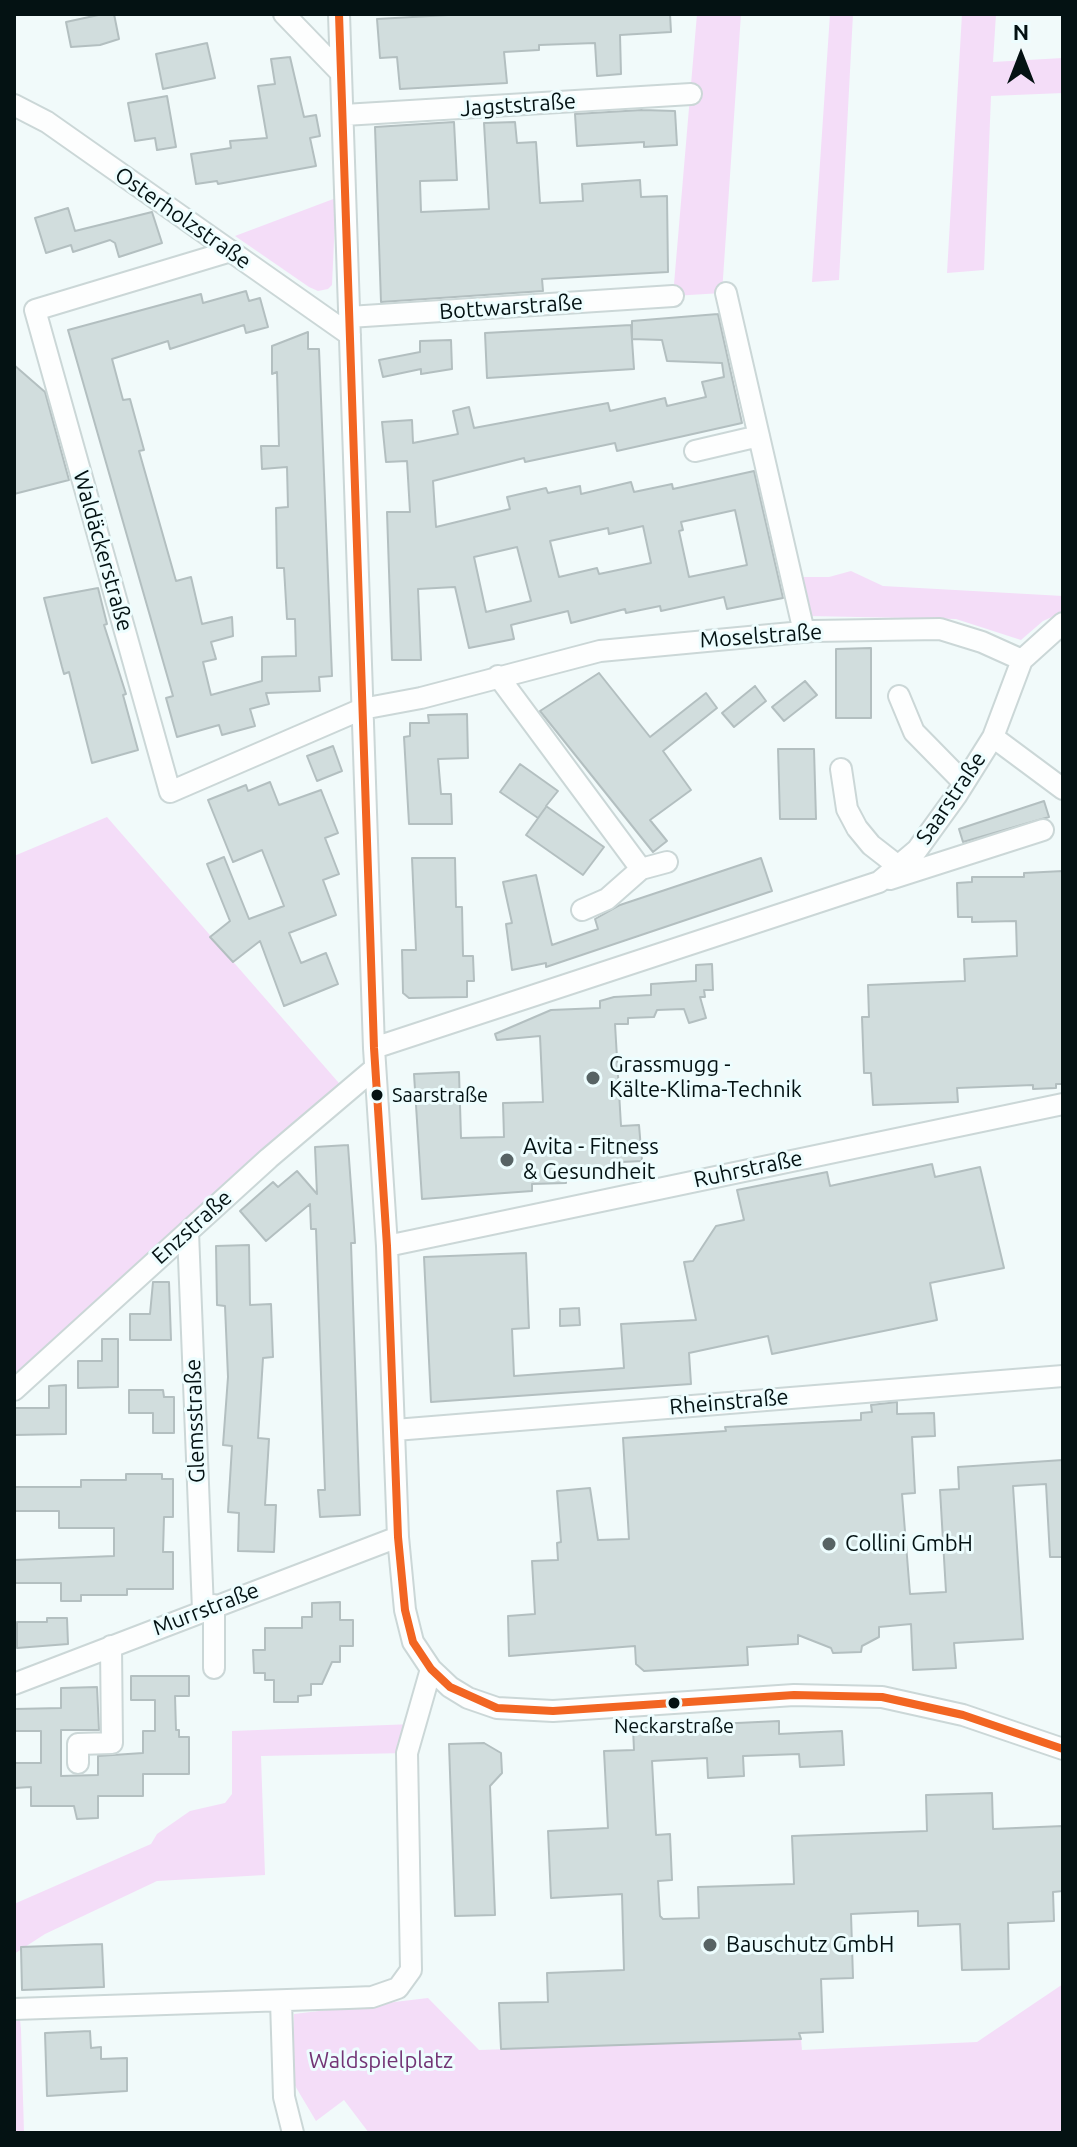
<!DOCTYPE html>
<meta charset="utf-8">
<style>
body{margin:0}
#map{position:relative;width:1077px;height:2147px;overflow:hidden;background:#f1fafa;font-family:Ubuntu,sans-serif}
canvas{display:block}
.frame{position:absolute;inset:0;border:16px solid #041213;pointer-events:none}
.north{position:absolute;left:981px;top:16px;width:80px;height:80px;-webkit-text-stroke:6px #edfdfe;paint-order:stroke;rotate:0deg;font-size:22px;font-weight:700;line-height:32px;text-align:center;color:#041213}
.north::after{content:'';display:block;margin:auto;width:28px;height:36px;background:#041213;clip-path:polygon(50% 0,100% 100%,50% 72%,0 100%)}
</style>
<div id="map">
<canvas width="1077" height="2147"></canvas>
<div class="frame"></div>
<div class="north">N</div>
</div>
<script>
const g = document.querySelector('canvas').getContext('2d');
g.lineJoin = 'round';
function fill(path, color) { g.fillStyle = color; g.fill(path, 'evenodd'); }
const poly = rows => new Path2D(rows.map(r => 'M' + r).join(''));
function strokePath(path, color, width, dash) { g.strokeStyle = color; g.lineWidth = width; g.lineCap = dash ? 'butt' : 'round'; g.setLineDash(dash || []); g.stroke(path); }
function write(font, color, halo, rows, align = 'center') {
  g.font = font + ' Ubuntu,sans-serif'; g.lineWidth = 6; g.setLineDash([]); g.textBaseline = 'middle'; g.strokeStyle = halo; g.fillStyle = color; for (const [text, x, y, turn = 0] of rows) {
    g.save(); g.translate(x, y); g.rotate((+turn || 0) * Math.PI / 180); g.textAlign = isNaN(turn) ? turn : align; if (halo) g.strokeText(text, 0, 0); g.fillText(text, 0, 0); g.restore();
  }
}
const green = poly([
 [697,14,741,14,722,293,673,296],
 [830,14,853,14,839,280,812,282],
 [962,14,996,14,993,62,1063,58,1063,93,991,96,984,270,947,273],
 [336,198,332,285,328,289,318,291,309,287,235,236],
 [851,571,883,586,1063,596,1063,612,1043,621,1021,640,956,619,809,616,799,577,829,577],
 [107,817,345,1090,14,1390,14,856],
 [413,1724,407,1753,261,1756,265,1875,157,1881,45,1934,14,1954,14,1904,151,1844,157,1834,190,1811,225,1803,232,1794,232,1731],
 [1063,1984,1063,2133,369,2133,344,2100,316,2121,291,2079,294,2014,428,1998,479,2050,801,2039,802,2050,977,2042],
 [19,2008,21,2030,24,2133,14,2133,14,2009]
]);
const building = poly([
 [103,14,114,14,119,39,100,45,71,47,66,22,103,14],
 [466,14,670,14,671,32,620,35,621,74,597,76,595,43,539,45,539,50,504,52,507,83,400,89,397,57,380,58,377,19,466,14],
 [207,43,215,78,163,89,156,54,207,43],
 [290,57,304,117,316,115,320,136,310,138,316,166,218,184,217,181,196,184,191,154,231,148,230,141,267,138,258,86,275,84,271,59,290,57],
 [167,96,176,147,157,150,155,138,135,141,128,103,167,96],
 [642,110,675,111,677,145,644,147,644,142,577,146,575,114,642,110],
 [454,122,457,180,420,181,421,212,489,209,484,123,515,122,517,143,536,142,540,203,583,201,582,184,640,180,641,197,667,196,668,272,542,279,543,291,381,302,375,127,454,122],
 [68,208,75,231,152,212,162,243,119,257,115,243,110,240,73,252,71,245,46,253,35,218,68,208],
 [246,291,249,301,260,298,268,327,246,333,244,325,170,349,168,341,112,359,123,400,130,399,144,450,139,451,176,581,191,577,202,624,232,617,233,636,211,642,216,659,203,662,211,695,262,681,262,657,296,656,295,619,287,619,284,568,277,568,276,508,288,507,287,467,262,469,261,446,279,446,277,372,272,374,272,346,308,332,308,349,319,349,332,676,319,677,320,691,266,693,269,704,250,709,255,726,222,735,219,725,177,737,166,698,173,696,68,330,201,294,203,303,246,291],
 [718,314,742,423,617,451,615,443,525,462,524,458,433,481,436,527,510,509,507,497,546,488,548,493,580,486,581,494,631,482,634,492,672,484,673,489,754,471,783,598,727,609,724,597,661,611,660,606,626,613,625,609,571,623,568,611,511,625,514,639,469,648,455,587,418,589,421,660,392,660,387,512,410,512,407,461,386,462,382,422,412,420,413,443,458,434,453,411,469,407,474,428,608,403,610,411,665,398,667,406,706,397,702,382,724,377,722,363,667,361,662,340,632,339,632,321,718,314],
 [735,510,747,565,689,577,679,531,683,530,681,522,735,510],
 [643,526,651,563,599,574,597,568,559,577,550,541,608,528,609,534,643,526],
 [517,547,531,601,486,612,474,557,517,547],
 [631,325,634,369,487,378,485,333,631,325],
 [451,340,452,369,421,374,421,369,383,377,379,360,420,352,420,341,451,340],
 [14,365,45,392,69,480,14,494,14,365],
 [98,588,107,624,104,625,126,694,123,695,138,750,92,763,69,672,64,674,62,667,44,598,98,588],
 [871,648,871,718,836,718,836,649,871,648],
 [599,673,650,737,706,693,717,708,663,751,691,790,650,820,667,841,653,852,540,711,599,673],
 [805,681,817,695,784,721,772,707,805,681],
 [755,686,766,701,734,727,722,713,755,686],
 [467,714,468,758,438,759,441,794,451,794,452,824,409,824,404,737,410,736,410,723,429,723,428,715,467,714],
 [333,746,342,771,317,781,307,756,333,746],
 [778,749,814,749,816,819,780,819,778,749],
 [520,764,558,791,546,806,604,847,583,875,526,835,546,807,538,818,500,792,520,764],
 [270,782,279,805,321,790,338,833,325,838,339,874,323,880,336,915,289,933,301,963,326,953,338,984,284,1006,260,941,233,962,210,937,230,921,207,864,224,857,249,919,284,906,262,850,233,862,208,800,246,785,248,791,270,782],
 [1044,801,1049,817,963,842,959,829,1044,801],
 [412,858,455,858,456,907,462,907,463,956,473,956,474,981,467,981,467,997,409,998,403,993,402,950,416,950,412,858],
 [761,858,772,891,546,967,546,963,512,970,506,924,512,923,503,882,536,875,552,945,598,929,595,919,620,905,761,858],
 [1063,871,1063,1084,1056,1084,1056,1088,1033,1089,1033,1085,957,1088,958,1102,873,1105,871,1073,864,1073,862,1017,869,1017,868,985,965,981,964,959,1017,956,1016,921,972,922,972,917,958,917,957,883,972,882,972,877,1024,877,1024,873,1063,871],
 [712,964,713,990,704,990,705,997,700,997,706,1018,689,1023,684,1009,657,1010,654,1017,628,1018,628,1024,615,1024,621,1126,639,1125,642,1161,622,1162,623,1172,566,1174,566,1183,532,1184,532,1191,422,1199,414,1074,459,1072,461,1138,504,1137,503,1103,543,1102,540,1036,497,1040,495,1034,551,1010,600,1008,600,1001,614,997,651,995,651,984,696,981,696,965,712,964],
 [348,1145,354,1227,355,1243,351,1243,360,1515,320,1517,318,1490,325,1490,316,1229,311,1229,310,1204,266,1241,240,1211,273,1182,278,1187,297,1171,317,1194,315,1147,348,1145],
 [932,1164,935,1177,980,1167,1004,1268,930,1283,937,1320,772,1354,768,1336,689,1353,691,1384,431,1402,424,1257,526,1253,529,1328,512,1329,514,1376,624,1368,621,1324,696,1320,684,1262,693,1261,716,1226,744,1220,737,1190,827,1172,830,1186,932,1164],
 [249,1245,250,1305,271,1304,273,1357,263,1358,258,1438,269,1439,265,1505,276,1505,274,1552,238,1551,239,1513,228,1512,232,1446,223,1445,228,1377,225,1306,217,1305,216,1246,249,1245],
 [153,1282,169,1282,171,1340,130,1340,130,1314,150,1314,153,1282],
 [579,1308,580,1325,560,1326,560,1309,579,1308],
 [102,1339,118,1339,118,1387,78,1388,78,1361,102,1361,102,1339],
 [66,1385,66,1434,14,1435,14,1408,49,1408,49,1386,66,1385],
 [129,1390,163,1390,164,1397,174,1397,174,1433,153,1433,153,1413,129,1413,129,1390],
 [897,1402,897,1414,934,1413,935,1436,912,1437,915,1493,902,1494,910,1594,946,1592,940,1490,959,1489,958,1467,1063,1460,1063,1557,1050,1557,1046,1484,1013,1486,1023,1639,954,1643,956,1668,913,1670,911,1624,879,1627,879,1637,862,1646,861,1652,833,1653,831,1648,798,1635,798,1644,747,1647,748,1665,644,1671,636,1664,635,1646,509,1656,508,1616,535,1614,532,1561,558,1560,557,1543,561,1542,557,1491,590,1488,598,1540,629,1539,623,1438,726,1431,725,1427,861,1420,861,1413,872,1412,871,1405,897,1402],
 [126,1474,162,1474,162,1479,173,1479,173,1517,164,1517,163,1552,173,1552,173,1589,127,1589,127,1595,81,1595,81,1601,61,1601,61,1583,14,1583,14,1560,114,1556,114,1528,59,1528,59,1511,14,1511,14,1487,81,1487,81,1480,126,1480,126,1474],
 [340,1602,340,1620,353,1620,353,1646,340,1646,340,1662,332,1662,322,1684,311,1684,311,1695,298,1696,298,1702,274,1702,274,1680,265,1680,265,1673,254,1673,253,1650,265,1650,265,1628,302,1628,302,1617,312,1617,312,1603,340,1602],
 [47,1618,67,1618,68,1644,17,1648,17,1622,47,1622,47,1618],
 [131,1676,189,1676,189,1696,175,1696,176,1730,179,1730,179,1737,189,1737,189,1774,143,1774,143,1796,98,1796,98,1818,77,1819,74,1806,31,1806,31,1787,14,1788,14,1763,41,1763,41,1731,15,1731,14,1709,61,1708,61,1688,97,1687,99,1730,61,1730,61,1776,98,1775,98,1756,143,1753,143,1731,155,1731,155,1700,131,1700,131,1676],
 [779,1721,779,1734,842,1731,844,1765,800,1767,799,1754,743,1756,744,1776,708,1778,707,1758,652,1761,656,1835,670,1834,672,1880,658,1881,660,1916,663,1919,699,1918,698,1887,794,1884,792,1836,927,1831,926,1795,992,1793,993,1829,1063,1826,1063,1891,1053,1892,1054,1921,1008,1923,1009,1969,962,1970,960,1924,918,1926,918,1911,851,1914,853,1978,821,1979,823,2032,799,2033,801,2039,501,2049,499,2003,548,2002,547,1973,624,1970,622,1894,551,1898,548,1831,608,1828,604,1751,634,1750,633,1728,779,1721],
 [484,1743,501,1753,502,1773,490,1786,495,1915,455,1916,449,1744,484,1743],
 [102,1944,104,1987,22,1990,21,1947,102,1944],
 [90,2031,91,2048,101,2047,101,2059,127,2058,127,2091,47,2096,45,2033,90,2031]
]);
const minor = poly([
 [284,14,341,73],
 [339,14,374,1048,387,1246,398,1537,405,1610,413,1642,431,1669,450,1687,468,1698,497,1708,553,1711,794,1695,882,1697,963,1715,1063,1749],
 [14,105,47,122,350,335],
 [344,115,691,94],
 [231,251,35,310,170,792,362,709,421,698,600,651,813,631,940,629,982,642,1022,660],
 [726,293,804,632],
 [349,317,673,296],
 [695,451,759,436],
 [498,676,641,869,607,899,582,910],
 [899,696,914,732,964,783],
 [993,737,1063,789],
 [841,769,847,809,857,828,871,845,898,866],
 [641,869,667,862],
 [890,879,1043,830],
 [374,1048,879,882,917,850,956,796,993,737,1022,660,1063,623],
 [188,1232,203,1610],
 [387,1246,1063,1104],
 [14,1390,269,1158,375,1068],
 [395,1430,1063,1376],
 [214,1668,214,1605],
 [14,1684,398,1537],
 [78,1763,78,1744,112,1743,111,1646],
 [281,2001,284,2097,293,2133],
 [14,2009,348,1998,372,1997,398,1988,411,1970,407,1753,431,1669]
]);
const bus1 = poly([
 [339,14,374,1048,387,1246,398,1537,405,1610,413,1642,431,1669,450,1687,497,1708,553,1711,794,1695,882,1697,963,1715,1063,1749]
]);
const markers = [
 [593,1078,8,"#576364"],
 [377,1095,7,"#041213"],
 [507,1160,8,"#576364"],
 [829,1544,8,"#576364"],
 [674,1703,7,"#041213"],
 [710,1945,8,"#576364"]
];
const busNames = [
 ["Saarstraße",392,1095],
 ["Neckarstraße",674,1726,"center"]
];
const streetNames = [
 ["Jagststraße",518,105,-4],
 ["Osterholzstraße",183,218,35],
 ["Bottwarstraße",511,307,-4],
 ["Waldäckerstraße",103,551,74],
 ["Moselstraße",761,636,-4],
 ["Saarstraße",951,798,-56],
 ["Ruhrstraße",748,1169,-12],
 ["Enzstraße",192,1227,-42],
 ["Rheinstraße",729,1402,-5],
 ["Glemsstraße",195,1421,-92],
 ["Murrstraße",206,1609,-21]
];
const poiNames = [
 ["Grassmugg -",609,1065],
 ["Kälte-Klima-Technik",609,1090],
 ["Avita - Fitness",523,1147],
 ["& Gesundheit",523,1172],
 ["Collini GmbH",845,1544],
 ["Bauschutz GmbH",726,1945]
];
const parkNames = [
 ["Waldspielplatz",381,2061]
];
fill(green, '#f4ddf8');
fill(building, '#d1dddd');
strokePath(building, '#b3bfc0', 2);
strokePath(minor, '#cbd7d7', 24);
strokePath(minor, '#fdfefe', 20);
strokePath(bus1, '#f26522', 8);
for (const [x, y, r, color] of markers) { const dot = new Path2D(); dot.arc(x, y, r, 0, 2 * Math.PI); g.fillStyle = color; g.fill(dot); strokePath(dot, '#edfdfe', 3); }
write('20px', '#041213', '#edfdfe', busNames, 'left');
write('22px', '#041213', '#edfdfe', streetNames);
write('22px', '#041213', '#edfdfe', poiNames, 'left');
write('22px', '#733475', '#edfdfe', parkNames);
</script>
